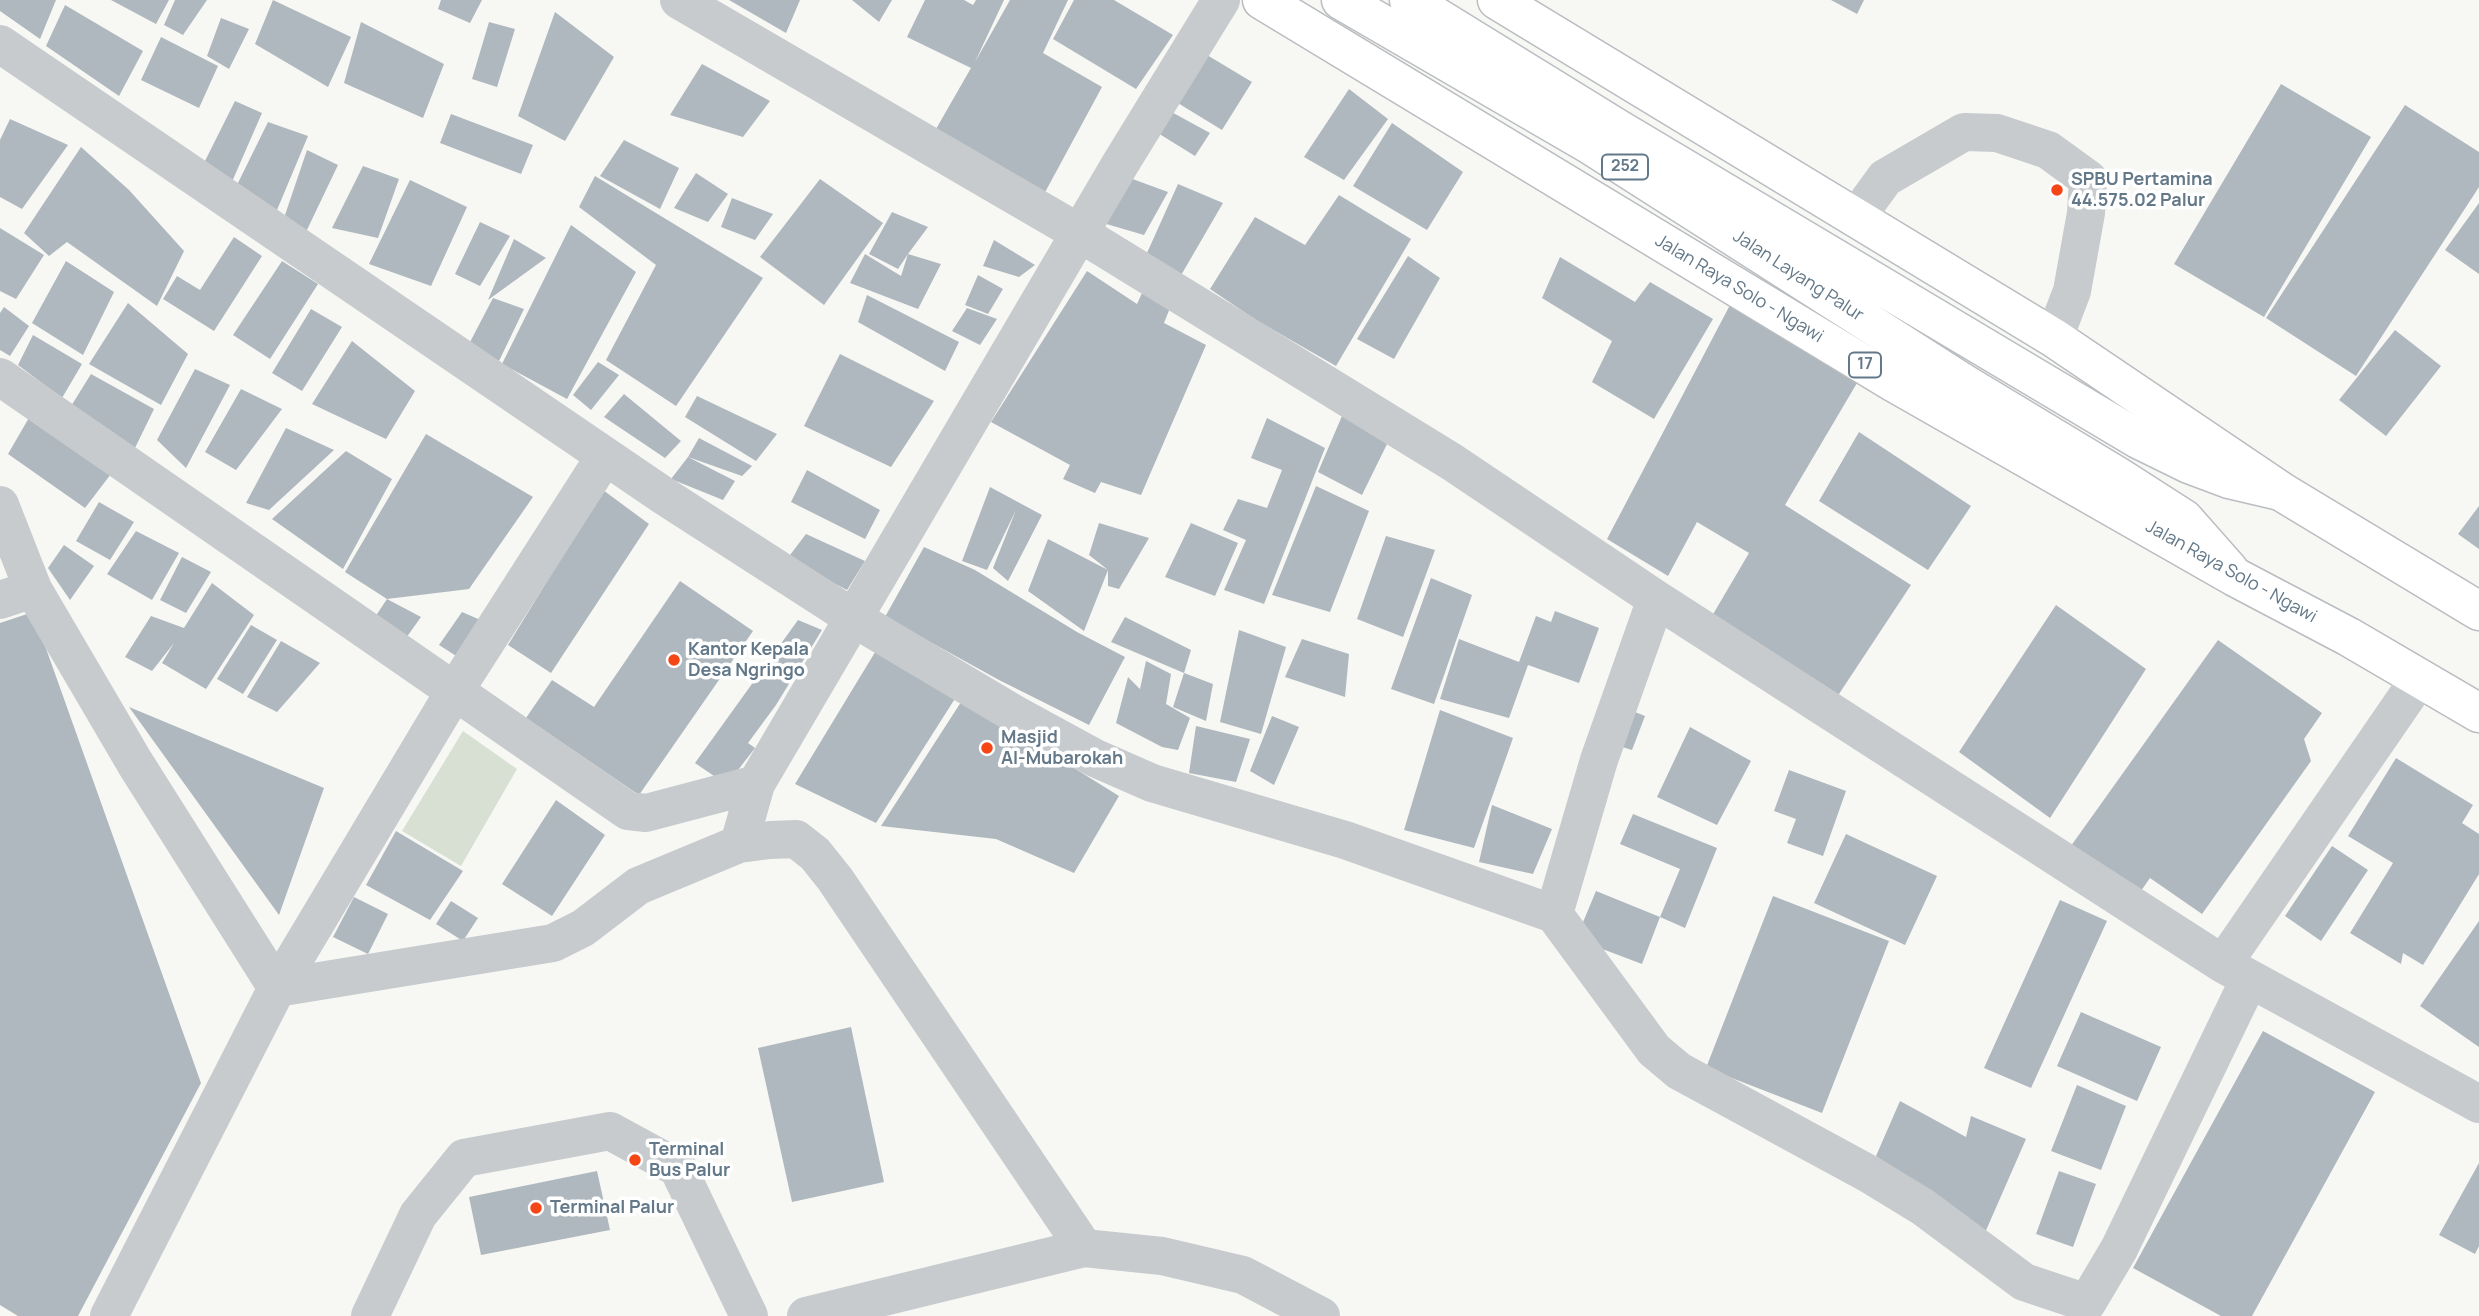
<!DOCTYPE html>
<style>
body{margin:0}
canvas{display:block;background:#f7f7f4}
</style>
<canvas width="2479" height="1316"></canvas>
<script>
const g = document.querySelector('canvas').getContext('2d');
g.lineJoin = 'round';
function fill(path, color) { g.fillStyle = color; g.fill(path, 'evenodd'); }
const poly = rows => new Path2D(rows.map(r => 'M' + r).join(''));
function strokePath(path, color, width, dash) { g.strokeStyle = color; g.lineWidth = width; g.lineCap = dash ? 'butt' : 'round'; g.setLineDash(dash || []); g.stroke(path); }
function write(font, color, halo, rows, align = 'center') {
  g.font = font + ' Manrope,sans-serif'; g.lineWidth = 7; g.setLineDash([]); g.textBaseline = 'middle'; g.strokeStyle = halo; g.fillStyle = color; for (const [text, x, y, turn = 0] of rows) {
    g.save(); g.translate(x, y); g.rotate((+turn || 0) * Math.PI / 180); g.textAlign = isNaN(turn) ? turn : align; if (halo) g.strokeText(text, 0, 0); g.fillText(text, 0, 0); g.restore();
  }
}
const green = poly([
 [463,731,517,769,461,866,402,831]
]);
const building = poly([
 [0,0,56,0,40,39,0,11],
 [111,0,169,0,156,24],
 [175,0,207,0,183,35,164,25],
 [273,0,351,37,328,87,255,44],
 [441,0,482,0,470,23,438,9],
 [729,0,800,0,786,33],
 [852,0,892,0,879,22],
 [925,0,964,0,973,5,976,0,1004,0,975,62,1010,0,1068,0,1043,53,1102,87,1043,196,932,136,971,68,907,37],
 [1074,0,1114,0,1173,35,1136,89,1053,39],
 [1831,0,1864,0,1857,14],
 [65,5,143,51,119,96,46,46],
 [555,12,614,57,565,141,518,116],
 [221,18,249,29,229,69,207,56],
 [361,22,444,64,423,118,344,83],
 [489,22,515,29,497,87,472,79],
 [161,37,218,66,199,108,141,80],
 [1197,49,1252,82,1222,130,1168,97],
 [702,64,770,101,743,137,670,115],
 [2281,84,2371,137,2264,317,2174,264],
 [1349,89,1388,119,1344,180,1304,157],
 [235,101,262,113,231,184,201,169],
 [2405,105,2479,152,2479,187,2356,376,2266,318],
 [1166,109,1210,133,1195,156,1153,130],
 [451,114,533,145,521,174,440,143],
 [10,119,68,145,22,209,0,197,0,140],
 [268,122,308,136,277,210,236,187],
 [1392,123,1463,172,1427,230,1353,186],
 [624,140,679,168,660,209,600,176],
 [81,147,129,190,184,251,157,306,67,242,49,256,24,233],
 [307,150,338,165,305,234,285,215],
 [363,166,399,179,378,238,332,228],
 [696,173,728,194,708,222,674,208],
 [595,176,763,278,676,406,606,360,656,265,579,207],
 [1127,177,1168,192,1144,235,1103,223],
 [820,179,883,223,824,305,760,257],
 [410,180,467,207,431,286,369,264],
 [1178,184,1223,203,1180,277,1142,264],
 [1339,195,1411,239,1336,366,1256,320,1210,289,1255,217,1305,245],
 [732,198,773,214,755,240,721,227],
 [2479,203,2479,274,2445,250],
 [892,212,928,227,908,254,941,264,918,309,850,283,865,254,901,276,908,254,898,269,869,254],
 [480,222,510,236,480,286,455,274],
 [571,225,636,272,567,399,502,364],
 [0,228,44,255,16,299,0,291],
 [234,237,262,256,214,331,163,299,177,276,200,290],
 [514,239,546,258,488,300],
 [994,240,1035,265,1019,277,983,266],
 [1408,256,1440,278,1394,359,1357,339],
 [1560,257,1635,302,1650,282,1713,319,1654,419,1592,382,1612,341,1542,298],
 [66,261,114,292,83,355,32,323],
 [282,261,318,284,270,359,233,335],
 [1087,271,1137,304,1142,293,1170,308,1164,323,1206,345,1141,495,1101,482,1095,493,1063,479,1070,465,991,422],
 [978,275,1003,289,988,314,965,305],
 [867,295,959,342,945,371,858,322],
 [493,298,524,309,499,361,469,344],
 [128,303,188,354,161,405,89,364],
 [1730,305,1857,383,1785,505,1911,585,1837,697,1712,616,1749,553,1697,522,1668,576,1607,539],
 [4,307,29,326,10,356,0,350,0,313],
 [967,308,997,319,980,345,952,331],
 [311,309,342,327,302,391,272,373],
 [2395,330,2441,366,2386,436,2339,400],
 [33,335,82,364,62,398,18,365],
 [352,341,415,391,386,439,312,404],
 [840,354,934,401,891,467,804,426],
 [598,362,619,375,591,410,573,395],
 [195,369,230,385,186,468,157,440],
 [91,374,154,409,134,450,68,411],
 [241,389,282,409,236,470,205,452],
 [624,394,681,441,665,458,604,417],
 [697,396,777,434,756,461,685,417],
 [30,416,114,470,85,508,8,454],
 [1342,416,1388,442,1362,495,1318,472],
 [1267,418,1325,448,1264,604,1224,590,1246,540,1223,530,1238,499,1267,508,1282,470,1251,458],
 [286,428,334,450,269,510,246,503],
 [1859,432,1971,506,1928,570,1819,501],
 [426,434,533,497,469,589,387,599,421,617,406,638,373,620,387,599,345,572],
 [699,438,752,466,742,476,688,457],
 [346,451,392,479,343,569,272,519],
 [688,457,735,481,723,500,671,479],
 [807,470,880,510,865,539,791,502],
 [1316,486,1369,511,1330,612,1272,595],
 [990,487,1042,515,1008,581,993,568,1016,510,987,570,962,561],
 [603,490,649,524,551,673,508,645],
 [99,502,134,522,110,560,76,541],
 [2479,506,2479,549,2458,534],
 [1099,523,1149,538,1119,589,1108,586,1108,570,1089,555],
 [1191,523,1238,543,1215,596,1165,577],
 [136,531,179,553,152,600,107,574],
 [806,534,865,561,847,590,787,559],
 [1386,536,1435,550,1403,637,1357,619],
 [1048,539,1108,570,1084,631,1028,591],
 [64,545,94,566,70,600,48,568],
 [924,547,975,570,1077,632,1125,657,1089,725,999,680,885,617],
 [182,557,211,572,186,613,160,600],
 [1431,578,1472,595,1434,704,1391,689],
 [680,581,753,631,639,795,526,718,552,680,594,707],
 [212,583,254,615,206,689,162,663,174,643,152,671,125,657,151,616,184,628],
 [2056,605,2146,669,2050,818,1959,752],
 [1555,611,1599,628,1579,683,1528,665,1509,718,1440,699,1459,639,1519,662,1536,616,1551,622],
 [33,612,201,1083,78,1316,18,1316,0,1305,0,623],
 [462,612,492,625,464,661,439,645],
 [1125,617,1191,650,1184,673,1111,642],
 [798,620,822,630,776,705,748,743,755,748,738,770,714,776,695,763],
 [251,625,277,640,243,694,217,679],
 [1239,630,1286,647,1261,734,1220,722],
 [1302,639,1349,654,1345,697,1285,677],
 [2218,640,2322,713,2304,739,2311,761,2202,914,2150,878,2136,898,2068,850],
 [281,641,320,663,277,712,247,697],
 [877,649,956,697,876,823,795,784],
 [1146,661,1171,674,1166,704,1190,718,1178,750,1162,747,1116,723,1128,677,1140,689],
 [1184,673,1213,684,1206,721,1173,707],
 [963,699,1119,796,1074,873,996,839,881,826],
 [1620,706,1645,716,1632,750,1606,742],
 [129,707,324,788,279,915],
 [1440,710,1513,738,1474,848,1404,830],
 [1272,716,1299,727,1274,785,1250,771],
 [1196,726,1250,739,1236,782,1189,773],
 [1690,727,1751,761,1717,825,1657,797],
 [2396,758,2473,805,2462,823,2479,834,2479,874,2423,965,2403,953,2401,964,2350,933,2393,863,2348,836],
 [1789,770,1846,791,1823,856,1787,843,1796,819,1774,811],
 [556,800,605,835,552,916,502,884],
 [1492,805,1552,829,1533,874,1479,862],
 [1633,814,1717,848,1685,928,1660,917,1680,869,1620,844],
 [396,831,463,871,430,920,366,885],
 [1846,834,1937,876,1905,945,1814,903],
 [2332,846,2368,870,2321,941,2285,916],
 [1596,891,1660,917,1642,964,1576,939],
 [1773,896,1889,941,1822,1113,1706,1068],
 [354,897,388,914,368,954,333,937],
 [2060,900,2107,921,2031,1088,1984,1068],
 [451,901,478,918,463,941,436,924],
 [2479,921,2479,1047,2420,1006],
 [2081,1012,2161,1047,2137,1101,2057,1066],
 [851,1027,884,1182,792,1202,758,1048],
 [2263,1031,2375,1092,2252,1316,2221,1316,2133,1268],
 [2077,1085,2126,1106,2101,1170,2051,1151],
 [1900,1101,1966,1137,1971,1116,2026,1139,1984,1235,1932,1201,1876,1156],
 [2479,1163,2479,1246,2475,1254,2439,1235],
 [597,1171,610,1230,481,1255,469,1197],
 [2059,1171,2096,1184,2073,1247,2036,1234]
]);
const minor = poly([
 [679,0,1081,234,1452,462,1656,599,2223,964,2479,1104],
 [0,44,664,496,855,619,1018,716,1095,758,1152,783,1345,840,1554,914,1654,1050,1679,1071,1869,1174,1923,1207,2024,1282,2087,1303,2119,1249,2249,980],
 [1856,218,1885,178,1964,132,1997,133,2048,150,2088,179,2086,213,2072,291,2054,338],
 [0,377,628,811,646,813,756,784],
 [0,505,33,589,135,763,277,988,454,692,605,456],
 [0,600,33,589],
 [739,844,756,784,1119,166,1221,0],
 [1554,914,1599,760,1656,599],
 [2223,964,2419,679],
 [109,1316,277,988,553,943,583,928,638,886,739,844,770,840,796,839,815,854,835,879,1084,1248],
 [370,1316,418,1215,464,1158,610,1131,678,1168,749,1316],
 [806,1316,1084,1248,1162,1256,1243,1275,1321,1316]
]);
const major = poly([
 [1341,0,1589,144,1963,383,2117,476,2184,519,2229,570],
 [1409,0,1618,129,2138,439,2189,464,2229,479,2276,490]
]);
const highway = poly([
 [1262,0,1893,382,2235,577,2349,637,2479,713],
 [1497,0,2054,338,2282,492,2479,611]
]);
const markers = [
 [2057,190,7,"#f54616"],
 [674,660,7,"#f54616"],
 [987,748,7,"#f54616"],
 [635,1160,7,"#f54616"],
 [536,1208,7,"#f54616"]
];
const shields = [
 [1625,167,46],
 [1865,365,32]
];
const shieldNames = [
 ["252",1625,167],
 ["17",1865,365]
];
const poiNames = [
 ["SPBU Pertamina",2071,180],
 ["44.575.02 Palur",2071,201],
 ["Kantor Kepala",688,650],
 ["Desa Ngringo",688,671],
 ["Masjid",1001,738],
 ["Al-Mubarokah",1001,759],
 ["Terminal",649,1150],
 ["Bus Palur",649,1171],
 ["Terminal Palur",550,1208]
];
const streetNames = [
 ["Jalan Layang Palur",1798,276,33],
 ["Jalan Raya Solo - Ngawi",1739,289,31],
 ["Jalan Raya Solo - Ngawi",2231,572,29]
];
fill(green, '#d8e0d4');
fill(building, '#afb8be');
strokePath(major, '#babec2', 41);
strokePath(highway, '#b9bdc0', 41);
strokePath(minor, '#c7cbce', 38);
strokePath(major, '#fff', 38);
strokePath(highway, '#fff', 38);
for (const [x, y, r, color] of markers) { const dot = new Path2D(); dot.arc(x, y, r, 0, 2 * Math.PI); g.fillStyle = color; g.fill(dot); strokePath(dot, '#fff', 2.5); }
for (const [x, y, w] of shields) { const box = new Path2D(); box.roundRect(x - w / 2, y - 12.5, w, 25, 5); g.fillStyle = '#fff'; g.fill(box); strokePath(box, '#637888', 2); }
write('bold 16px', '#637888', null, shieldNames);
write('bold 18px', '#637888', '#fff', poiNames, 'left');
write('18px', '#637888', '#fff', streetNames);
</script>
